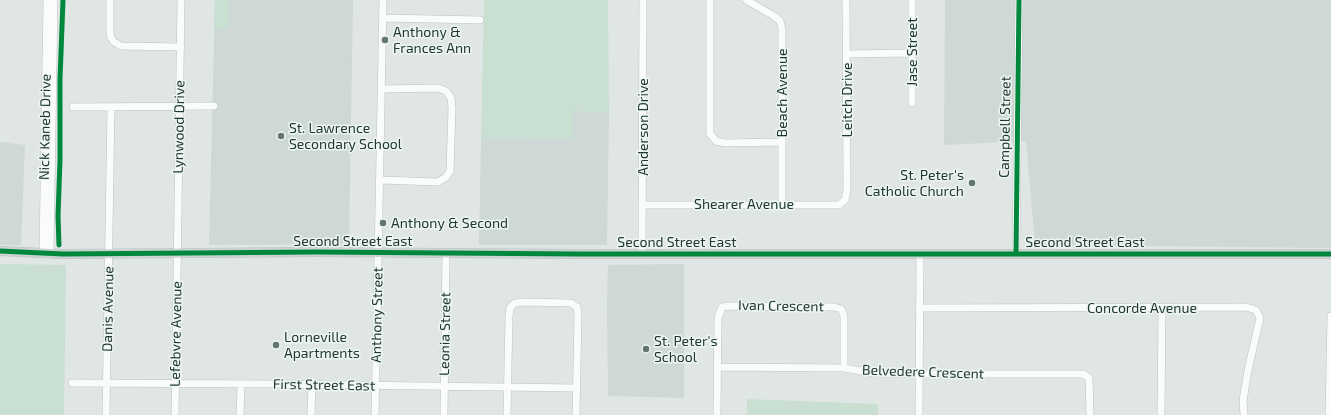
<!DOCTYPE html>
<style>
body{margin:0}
canvas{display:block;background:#e0e6e4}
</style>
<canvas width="1331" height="415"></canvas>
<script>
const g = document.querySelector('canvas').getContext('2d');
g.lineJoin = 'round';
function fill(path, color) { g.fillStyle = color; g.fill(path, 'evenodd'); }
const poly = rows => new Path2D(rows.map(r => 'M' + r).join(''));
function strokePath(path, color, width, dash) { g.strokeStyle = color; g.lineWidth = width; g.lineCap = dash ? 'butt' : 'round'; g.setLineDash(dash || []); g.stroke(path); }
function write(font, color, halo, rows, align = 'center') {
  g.font = font + ' "Exo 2",sans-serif'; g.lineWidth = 3; g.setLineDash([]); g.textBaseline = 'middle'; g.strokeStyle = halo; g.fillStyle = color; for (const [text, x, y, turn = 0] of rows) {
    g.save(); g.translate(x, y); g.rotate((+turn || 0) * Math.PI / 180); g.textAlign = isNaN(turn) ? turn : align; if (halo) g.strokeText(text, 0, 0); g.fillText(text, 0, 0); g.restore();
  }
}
const built = poly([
 [215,0,353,0,349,244,209,245],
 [945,0,1331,0,1331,248,1035,245,1026,141,944,145],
 [573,111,609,112,607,245,479,245,481,138,572,139],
 [0,142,25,145,21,245,0,245],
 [684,264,684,398,608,396,607,302,608,265]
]);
const green = poly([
 [215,0,228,0,228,28,214,28],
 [484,0,608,0,609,112,573,111,573,139,481,138],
 [0,264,66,265,64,415,0,415],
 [747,399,878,404,878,415,747,415]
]);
const minor = poly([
 [110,0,110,31,111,38,114,42,121,46,181,47],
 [710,0,710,134,716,141,725,143,782,142],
 [746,0,774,16,780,21,782,29,782,204],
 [912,0,912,103],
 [383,18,480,20],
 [847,54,911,53],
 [73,107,214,106],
 [380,180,438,182,446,177,450,171,452,108,451,98,446,91,438,88,382,89],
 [642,205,839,205,845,200,847,190,846,0],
 [642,253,643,0],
 [43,254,47,0],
 [50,254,54,0],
 [1016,254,1019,0],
 [919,308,1246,307,1256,310,1260,318,1248,370,1243,401,1244,415],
 [718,367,844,368,873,373,918,374,1083,374,1089,378,1090,415],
 [72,383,273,384,576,388],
 [106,415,111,107],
 [175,415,181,0],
 [240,415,241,384],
 [311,415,312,385],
 [375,415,383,0],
 [444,415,446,253],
 [507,415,509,317,510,308,515,303,524,302,571,303,577,307,578,315,576,415],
 [717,415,718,318,722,307,728,306,834,307,841,309,844,316,844,368],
 [919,415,920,254],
 [1161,415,1162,308],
 [1329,415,1331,316]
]);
const major = poly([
 [0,251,63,254,317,252,579,254,1331,254]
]);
const cycleway = poly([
 [59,245,58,216,60,160,60,79,63,0],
 [0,251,63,254,317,252,579,254,1331,254],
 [1016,254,1019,0]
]);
const markers = [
 [385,40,4,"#637571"],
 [281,136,4,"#637571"],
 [972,183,4,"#637571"],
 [383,223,4,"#637571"],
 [276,345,4,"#637571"],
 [646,349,4,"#637571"]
];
const poiNames = [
 ["Anthony &",393,32],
 ["Frances Ann",393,48],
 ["St. Lawrence",289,128],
 ["Secondary School",289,144],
 ["St. Peter's",964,175,"right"],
 ["Catholic Church",964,191,"right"],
 ["Anthony & Second",391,223],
 ["Lorneville",284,337],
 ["Apartments",284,353],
 ["St. Peter's",654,341],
 ["School",654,357]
];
const streetNames = [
 ["Jase Street",912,52,-90],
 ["Beach Avenue",782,93,-90],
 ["Leitch Drive",847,100,-90],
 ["Nick Kaneb Drive",45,127,-89],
 ["Lynwood Drive",179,127,-89],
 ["Anderson Drive",643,127,-90],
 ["Campbell Street",1005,127,-89],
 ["Shearer Avenue",744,204],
 ["Second Street East",353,241],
 ["Second Street East",677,242],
 ["Second Street East",1085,242],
 ["Ivan Crescent",781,306,1],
 ["Concorde Avenue",1142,308],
 ["Danis Avenue",108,309,-89],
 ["Anthony Street",377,315,-89],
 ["Lefebvre Avenue",176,334,-89],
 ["Leonia Street",445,334,-89],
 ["Belvedere Crescent",923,372,2],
 ["First Street East",324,385,1]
];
fill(built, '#ced8d4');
fill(green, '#c9dfd2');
strokePath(minor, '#bdc3c1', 8);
strokePath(major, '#bbc3c1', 10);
strokePath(minor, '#fafbfb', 7);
strokePath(major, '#ccd4d2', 9);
strokePath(cycleway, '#00873e', 5);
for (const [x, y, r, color] of markers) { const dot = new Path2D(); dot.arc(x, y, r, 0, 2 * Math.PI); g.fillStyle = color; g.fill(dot); strokePath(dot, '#eef6f2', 1.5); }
write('14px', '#203833', '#eef6f2', poiNames, 'left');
write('14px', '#203833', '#eef6f2', streetNames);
</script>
